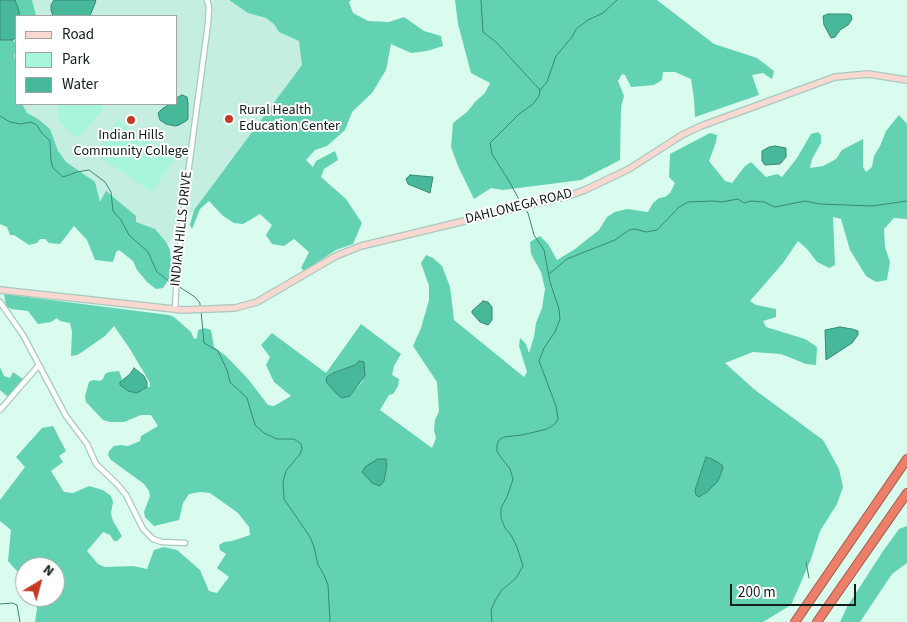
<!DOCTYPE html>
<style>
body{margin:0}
#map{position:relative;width:907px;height:622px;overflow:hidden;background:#d9fcef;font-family:"Source Sans 3",sans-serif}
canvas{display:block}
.legend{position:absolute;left:15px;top:15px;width:162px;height:90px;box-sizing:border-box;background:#fff;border:1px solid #a0a5a3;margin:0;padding:6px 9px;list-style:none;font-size:15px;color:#111d19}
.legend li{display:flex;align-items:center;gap:10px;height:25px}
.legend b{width:25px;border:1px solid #a0a5a3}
.north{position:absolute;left:15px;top:557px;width:50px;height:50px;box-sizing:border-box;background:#fff;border:1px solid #a0a5a3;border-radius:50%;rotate:37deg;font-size:14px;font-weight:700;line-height:20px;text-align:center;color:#111d19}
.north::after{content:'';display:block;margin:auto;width:18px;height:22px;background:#c53a25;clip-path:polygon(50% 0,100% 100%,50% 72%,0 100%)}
.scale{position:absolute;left:730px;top:584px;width:126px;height:22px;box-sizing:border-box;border:2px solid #111d19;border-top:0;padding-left:6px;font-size:15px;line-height:18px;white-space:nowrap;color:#111d19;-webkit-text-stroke:4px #fff;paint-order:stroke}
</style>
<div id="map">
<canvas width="907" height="622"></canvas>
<ul class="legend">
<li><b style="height:6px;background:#fad8d2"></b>Road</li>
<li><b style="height:14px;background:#a7f5db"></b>Park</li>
<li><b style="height:14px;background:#47b89a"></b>Water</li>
</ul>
<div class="north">N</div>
<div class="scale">200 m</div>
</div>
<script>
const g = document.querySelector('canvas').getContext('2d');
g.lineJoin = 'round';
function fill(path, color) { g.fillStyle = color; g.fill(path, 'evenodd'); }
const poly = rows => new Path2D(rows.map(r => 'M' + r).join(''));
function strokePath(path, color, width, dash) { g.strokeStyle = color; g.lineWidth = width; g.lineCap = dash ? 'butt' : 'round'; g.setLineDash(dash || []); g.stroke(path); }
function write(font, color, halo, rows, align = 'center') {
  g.font = font + ' "Source Sans 3",sans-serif'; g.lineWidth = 4; g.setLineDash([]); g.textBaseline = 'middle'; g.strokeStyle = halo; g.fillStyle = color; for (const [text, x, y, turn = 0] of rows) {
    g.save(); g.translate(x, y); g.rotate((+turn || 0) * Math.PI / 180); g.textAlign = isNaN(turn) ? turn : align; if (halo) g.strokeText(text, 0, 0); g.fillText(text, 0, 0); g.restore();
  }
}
const built = poly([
 [0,0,351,0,160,255,0,136],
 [16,16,176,16,176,104,16,104]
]);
const green = poly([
 [58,104,102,104,103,109,78,138,66,129,59,119],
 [117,120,174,159,152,192,95,154]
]);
const forest = poly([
 [15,0,32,0,36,16,20,16],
 [229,0,351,0,349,2,353,13,368,21,389,22,404,17,424,31,441,36,443,46,427,51,411,53,391,44,386,70,372,93,352,112,345,130,327,146,315,150,306,160,313,167,316,161,335,151,338,160,324,169,321,177,346,199,362,223,353,244,336,250,304,271,301,268,309,252,294,239,284,246,272,244,266,235,272,225,260,214,243,224,234,223,223,216,209,201,200,209,192,229,190,225,194,210,302,65,299,41,279,32,274,24,266,18,248,13],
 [455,0,657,0,714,44,757,58,774,71,772,79,763,73,752,75,759,95,695,117,694,99,691,79,675,72,663,72,662,80,654,85,631,87,625,75,622,74,618,81,624,96,621,107,620,160,581,180,503,190,491,188,474,199,458,166,451,147,453,123,467,112,475,102,485,93,490,83,471,73,458,24],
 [0,40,13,40,16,44,16,52,14,55,16,66,16,104,22,104,27,113,38,119,50,129,58,151,66,162,95,182,100,202,106,191,136,216,136,222,155,229,166,242,170,250,172,268,170,277,163,288,156,289,147,282,137,270,133,261,119,250,116,252,113,262,95,260,87,240,74,226,60,244,49,243,45,239,40,239,37,243,29,245,14,235,10,235,7,227,0,224],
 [899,115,907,124,907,219,894,218,884,229,885,247,890,262,887,280,876,282,866,276,850,250,841,219,833,217,835,265,829,268,817,262,807,249,798,241,783,263,750,301,756,305,776,309,776,317,763,321,766,327,805,339,817,347,816,365,806,364,781,354,753,352,725,363,755,390,823,440,839,469,843,487,837,504,820,531,811,559,791,605,763,622,35,622,37,609,35,597,55,597,55,567,25,567,25,580,8,561,11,530,0,521,0,500,25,467,16,457,42,428,53,426,66,451,59,456,63,462,51,471,64,492,73,493,89,486,103,490,111,496,113,502,111,513,113,521,122,536,117,541,114,541,110,535,103,532,87,551,98,564,105,567,133,566,147,569,154,550,164,547,177,550,200,570,209,591,217,593,229,577,217,568,226,554,220,550,219,545,224,542,232,541,250,535,249,527,238,513,210,493,200,492,189,494,183,503,179,520,154,526,145,517,144,512,150,496,149,491,144,484,111,460,108,455,109,451,114,446,121,445,128,446,140,441,141,436,158,426,151,415,141,415,124,422,110,422,103,420,86,402,85,396,89,382,93,380,100,381,103,379,105,374,109,372,119,371,122,379,120,382,143,390,147,387,150,387,150,383,130,349,114,326,105,336,82,352,77,355,71,356,72,331,70,323,60,321,57,318,51,322,38,324,28,311,11,309,6,306,4,294,169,315,174,317,191,332,194,339,197,338,198,330,205,328,211,330,214,347,226,356,248,379,268,405,274,406,291,396,274,382,266,365,270,357,261,345,272,333,326,373,361,324,401,354,394,366,392,375,399,379,398,386,393,394,389,395,380,410,432,448,436,438,434,430,435,420,439,411,437,382,413,346,421,328,429,300,429,286,421,263,426,255,433,258,442,266,450,287,454,320,524,377,527,372,519,346,520,338,526,344,529,353,534,337,536,323,542,308,545,289,541,272,531,254,530,242,540,236,548,244,557,260,575,249,599,230,607,217,615,212,627,209,648,212,653,203,659,198,665,197,670,193,675,183,669,177,670,154,710,133,717,135,716,142,709,161,725,181,732,183,745,166,751,162,766,177,777,174,782,177,797,158,811,134,818,132,821,135,821,143,812,159,810,168,823,166,836,159,842,150,863,139,863,167,866,172,872,167,874,156,880,146,886,131],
 [359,361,365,376,362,382,350,396,338,395,327,377,333,373,355,365],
 [706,457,712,459,723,468,718,481,702,496,695,490],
 [387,465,384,481,372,483,366,476],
 [0,367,4,376,10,378,13,372,23,379,8,397,0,390],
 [907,526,907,563,892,574,860,622,840,622,847,607,883,551,899,529]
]);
const water = poly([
 [0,0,15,0,18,8,20,16,16,16,16,37,13,40,0,40,0,0],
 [54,0,95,0,96,1,90,16,53,16,51,10,51,5,54,0],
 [828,14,848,14,851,15,852,19,848,25,840,30,835,37,831,38,824,25,823,16,828,14],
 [182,95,187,97,188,103,188,119,186,121,179,125,175,126,166,124,160,120,158,113,161,110,169,104,176,104,176,98,182,95],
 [775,146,786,148,786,157,780,164,765,165,762,161,762,151,769,147,775,146],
 [410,175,433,177,430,193,408,184,406,179,410,175],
 [483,301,488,302,492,307,492,320,488,325,480,322,472,313,472,311,483,301],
 [840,327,852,329,858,331,858,335,852,343,826,360,825,330,840,327],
 [359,361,364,362,365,376,350,396,342,398,338,395,326,382,327,377,333,373,355,365,359,361],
 [134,368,144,376,147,382,147,387,137,393,128,391,120,385,120,382,130,374,134,368],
 [706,457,712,459,722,465,723,468,718,481,707,492,699,497,696,495,695,490,706,457],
 [378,459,386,459,387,465,384,481,380,486,372,483,362,472,366,466,378,459]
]);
const stream = poly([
 [481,0,483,32,496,42,540,90],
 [0,116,10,122,21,124,31,122,37,125,41,132,50,141,51,161,53,168,63,177,77,172,89,170,105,182,111,192,113,211,121,220,129,235,148,252,157,272,175,286],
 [522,205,509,181,492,154,490,143,519,114,533,104,539,96,540,90,547,82,556,56,572,37,576,29,588,20,603,13,617,0],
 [549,274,567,259,615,240,629,230,635,229,646,232,657,230,679,207,688,202,713,201,721,202,738,199,744,203,751,201,764,202,775,207,805,201,820,204,872,206,907,201],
 [178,286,195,297,200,303,200,307],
 [201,311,204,343,218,351,227,370,230,382,247,398,255,425,264,433,277,439,294,439,301,444,302,449,300,454,286,471,283,482,284,499,310,537,314,547,318,565,323,573,328,585,330,622],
 [806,562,809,578],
 [0,604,12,603,17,605,20,622],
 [492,622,491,610,495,601,501,591,516,578,523,566,517,547,511,535,505,528,501,518,501,508,507,497,513,479,510,469,497,452,497,445,499,440,504,437,522,435,547,429,555,424,558,419,556,406,539,361,544,348,555,332,560,319,559,309,550,282,544,250,534,235,528,213,524,208]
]);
const street = poly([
 [0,302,23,335,66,416,87,444,96,464,117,484,126,495,143,529,153,539,162,542,185,543],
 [175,309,177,271,186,189,208,23,209,7,207,0],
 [0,410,39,365]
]);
const secondary = poly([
 [0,290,183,310,235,308,257,302,336,256,361,246,568,196,585,190,629,169,682,135,701,126,835,77,868,74,907,80]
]);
const highway = poly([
 [795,622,907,459],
 [817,622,907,493]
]);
const markers = [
 [229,119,5,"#c53a25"],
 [131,120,5,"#c53a25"]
];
const poiNames = [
 ["Rural Health",239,111],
 ["Education Center",239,127],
 ["Indian Hills",131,136,"center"],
 ["Community College",131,152,"center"]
];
const streetNames = [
 ["DAHLONEGA ROAD",519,207,-14],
 ["INDIAN HILLS DRIVE",182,229,-84]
];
fill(built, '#c4eee0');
fill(green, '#a7f5db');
fill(forest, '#63d2b2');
fill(water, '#47b89a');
strokePath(water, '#378a73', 1);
strokePath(stream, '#378a73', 1);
strokePath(street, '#a8c9be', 7);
strokePath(secondary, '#a8c9be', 8);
strokePath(highway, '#a05c4e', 10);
strokePath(street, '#fff', 4.5);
strokePath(secondary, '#fad8d2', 5.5);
strokePath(highway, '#ed7e6a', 8);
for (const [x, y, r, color] of markers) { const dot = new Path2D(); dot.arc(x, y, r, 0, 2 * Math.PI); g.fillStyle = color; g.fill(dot); strokePath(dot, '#fff', 2); }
write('14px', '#111d19', '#fff', poiNames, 'left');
write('14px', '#111d19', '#fff', streetNames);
</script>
